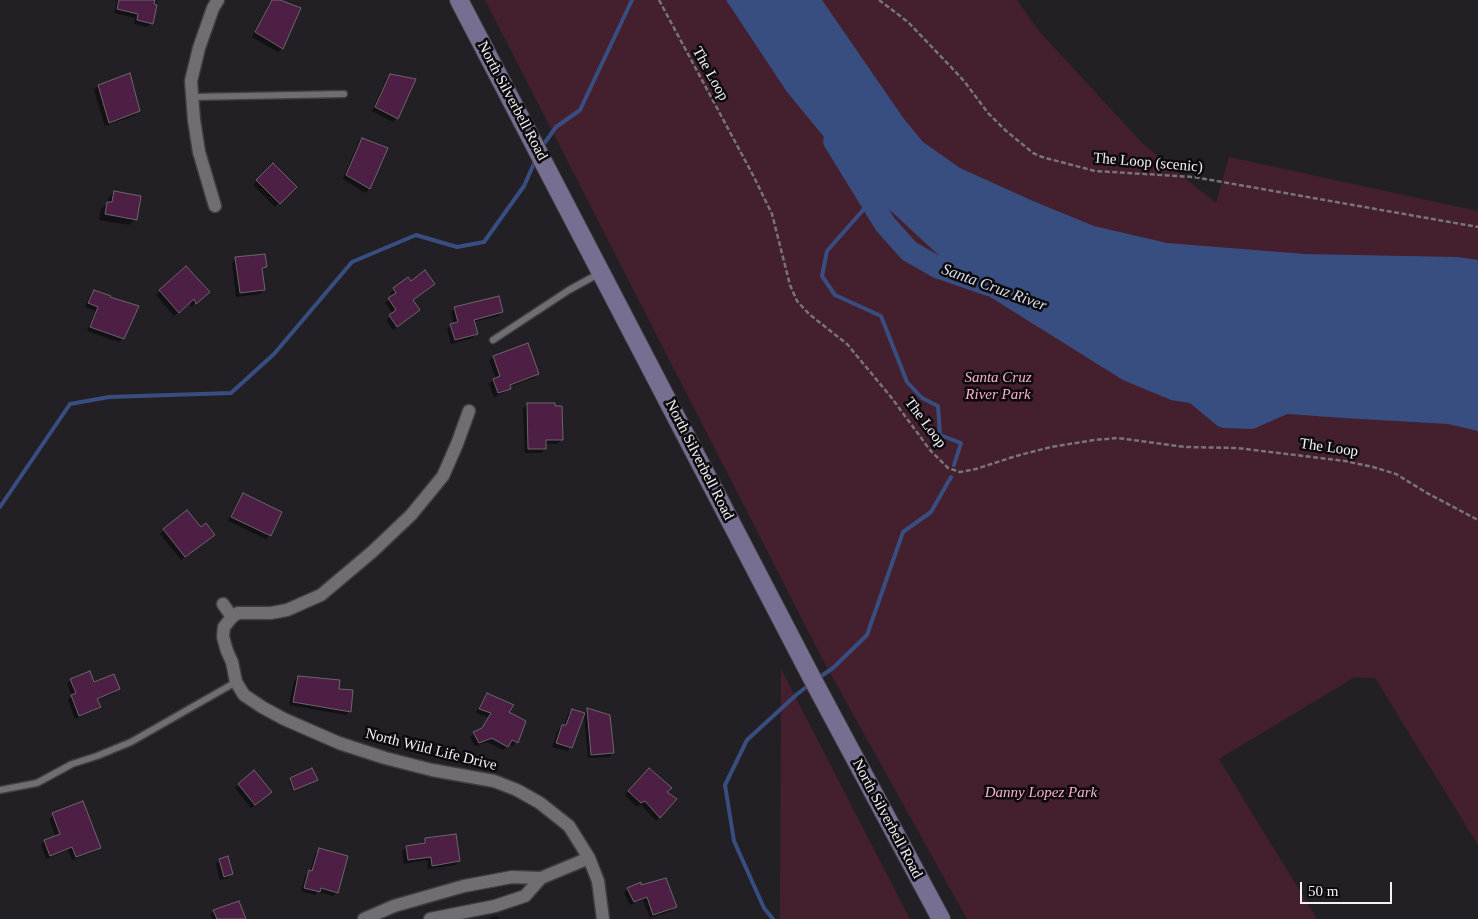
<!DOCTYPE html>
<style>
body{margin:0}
#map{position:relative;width:1478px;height:919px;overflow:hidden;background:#232025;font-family:"Times New Roman",serif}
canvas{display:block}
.scale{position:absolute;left:1300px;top:882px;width:92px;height:22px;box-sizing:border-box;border:2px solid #f3f1f4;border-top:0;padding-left:6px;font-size:15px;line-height:18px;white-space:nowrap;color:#f3f1f4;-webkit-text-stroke:4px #0c0a0c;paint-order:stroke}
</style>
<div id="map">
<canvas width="1478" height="919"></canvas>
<div class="scale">50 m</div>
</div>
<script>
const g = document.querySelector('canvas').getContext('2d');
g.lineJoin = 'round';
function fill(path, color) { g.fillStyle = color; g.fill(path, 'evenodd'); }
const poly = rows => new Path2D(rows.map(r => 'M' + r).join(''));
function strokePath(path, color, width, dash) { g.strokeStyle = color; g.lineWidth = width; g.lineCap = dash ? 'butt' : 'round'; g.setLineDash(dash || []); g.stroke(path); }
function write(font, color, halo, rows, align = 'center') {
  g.font = font + ' "Times New Roman",serif'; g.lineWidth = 5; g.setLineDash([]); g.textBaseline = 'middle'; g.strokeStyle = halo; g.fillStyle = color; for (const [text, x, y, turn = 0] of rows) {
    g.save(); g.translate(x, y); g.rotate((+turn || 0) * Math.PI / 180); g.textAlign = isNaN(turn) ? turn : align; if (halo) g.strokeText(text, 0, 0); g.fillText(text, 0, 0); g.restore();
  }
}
const green = poly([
 [485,0,1017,0,1038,30,1143,144,1216,203,1229,157,1478,211,1478,845,1375,678,1355,677,1219,759,1317,919,967,919,824,662],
 [781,669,910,919,780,919]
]);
const water = poly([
 [726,0,822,0,904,119,923,142,960,168,1033,201,1094,226,1167,243,1305,254,1458,257,1478,260,1478,431,1448,424,1343,418,1233,410,1171,400,1123,380,971,285,866,188,787,92]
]);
const shadow = poly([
 [117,0,157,0,152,23,147,27,134,24,135,18,114,13],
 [272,0,277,0,282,48,278,52,252,37,269,3],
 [390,75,397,118,393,122,372,111,386,79],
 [98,86,139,111,135,115,105,126,94,90],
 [362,139,386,148,369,189,365,193,343,179,358,143],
 [273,165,295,187,275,207,253,185],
 [114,192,136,219,129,225,99,220,101,209,107,204,108,198],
 [236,259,266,267,261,271,264,290,260,294,236,297,232,263],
 [186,268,208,292,191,307,190,302,174,316,156,295],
 [408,279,415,314,393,330,386,320,393,314,385,303,393,297,390,293],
 [94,291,123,338,119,342,87,331,95,311,85,307,90,295],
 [455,308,502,312,498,316,473,322,476,334,472,338,451,344,447,329,451,325,454,324,451,312],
 [527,344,538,374,534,378,509,387,505,392,494,397,489,384,496,378,489,361,493,357],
 [527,405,561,440,557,444,545,444,545,449,541,453,525,453,523,409],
 [243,495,270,535,266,539,228,521,239,499],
 [164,530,209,538,181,560,160,534],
 [299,677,337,690,350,711,346,715,289,705,294,681],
 [71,680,94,684,119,689,115,693,97,700,99,706,95,710,75,719,68,700,72,696,67,684],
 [487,695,507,713,517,742,513,746,487,734,486,737,506,747,503,750,487,742,475,746,470,737,474,733,481,730,488,717,476,713,483,699],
 [588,709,613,753,609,757,588,758,584,713],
 [572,710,571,747,567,751,552,747,558,730,562,726,564,726,568,714],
 [649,769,665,792,675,800,656,821,641,805,636,806,625,795],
 [291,779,314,781,293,791,289,781],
 [239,784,266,796,251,808,235,788],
 [53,815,100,847,96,851,72,860,68,850,46,859,41,845,45,841,56,837,49,819],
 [425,840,459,861,455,865,428,869,427,860,404,864,402,851,407,847,421,844],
 [319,850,337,892,333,896,318,892,315,895,301,891,305,876,310,872,315,854],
 [220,860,232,874,228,878,220,880,216,864],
 [628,889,675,907,671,911,650,918,643,900,630,905,624,893],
 [214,911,244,919,212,919,210,915],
 [498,916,499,919,487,919]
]);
const stream = poly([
 [541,148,556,127,580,110,632,0],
 [871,201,827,251,822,276,835,295,881,316,907,382,922,398,938,406,940,435,961,443,954,465],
 [0,507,70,404,109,397,231,393,274,354,352,262,416,235,457,247,484,242,524,186,536,159],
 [817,679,833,668,867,635,903,532,931,512,951,477],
 [773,919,764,908,734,841,725,785,747,740,796,695,809,685]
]);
const river = poly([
 [834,141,885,224,909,251,937,267,989,285],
 [1188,389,1194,392,1224,417,1251,418,1292,400]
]);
const building = poly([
 [119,0,155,0,154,4,157,5,153,24,137,20,138,14,117,9,119,0],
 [272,0,280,0,301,8,283,49,255,32,272,0],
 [130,73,140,111,109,123,98,85,130,73],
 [390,74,416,79,398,119,375,107,390,74],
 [362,138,388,148,370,189,346,175,362,138],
 [273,163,297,187,280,204,256,180,273,163],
 [114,191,141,196,137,220,105,214,107,202,112,202,114,191],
 [265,254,267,267,262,268,265,290,240,293,235,257,265,254],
 [186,266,210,292,196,304,194,299,179,313,159,290,186,266],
 [425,270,435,284,413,300,420,310,397,327,389,315,396,310,388,298,396,293,393,288,408,277,411,281,425,270],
 [94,290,111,296,110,297,139,306,124,339,90,327,98,307,88,303,94,290],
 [499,296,503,312,474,320,478,334,455,340,450,324,458,322,454,307,499,296],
 [528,343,539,374,510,385,511,389,498,393,493,379,500,376,493,356,528,343],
 [527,403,555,403,555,406,562,406,563,440,546,440,546,449,528,449,527,403],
 [243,493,282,512,271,536,231,517,243,493],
 [187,510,201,527,206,523,215,535,185,557,163,529,187,510],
 [90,671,94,682,114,674,120,689,97,699,101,707,79,716,71,695,76,693,70,679,90,671],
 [298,676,340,680,339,689,353,690,351,712,293,702,298,676],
 [487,693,514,705,509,712,526,721,518,743,512,740,508,747,492,738,479,743,473,732,482,728,491,713,479,709,487,693],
 [587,708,610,715,614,753,591,755,587,708],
 [572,709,585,713,572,748,556,743,562,725,566,725,572,709],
 [312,768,318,780,294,790,290,778,312,768],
 [649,768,672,788,667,792,677,799,660,818,645,801,641,803,628,791,649,768],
 [254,770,272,792,255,805,238,784,254,770],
 [83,801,101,848,76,857,72,847,50,856,44,840,60,834,52,813,83,801],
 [456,834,460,861,432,866,431,857,408,860,406,846,425,843,425,838,456,834],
 [319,848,348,856,338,893,321,888,320,892,304,888,309,870,312,871,319,848],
 [228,856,233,874,224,877,219,859,228,856],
 [666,878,677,907,653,915,647,897,634,902,627,888,641,882,641,885,666,878],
 [239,901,246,919,217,919,213,910,239,901]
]);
const path = poly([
 [659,0,754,177,772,214,790,285,797,301,809,314,847,344,891,397,930,450,948,468,960,472,976,469,1016,456,1051,447,1094,440,1118,438,1185,447,1237,448,1345,461,1373,467,1396,474,1427,493,1478,520],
 [879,0,908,22,950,66,964,81,988,113,1005,130,1033,153,1042,157,1095,171,1194,177,1478,227]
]);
const service = poly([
 [192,97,344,94],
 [493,340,569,290,600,273],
 [0,790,37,783,72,764,97,756,131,742,236,682]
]);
const minor = poly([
 [215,206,199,152,194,120,191,81,199,48,213,8,218,0],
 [469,411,457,444,443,476,411,515,372,552,321,595,287,610,271,613,238,613,232,617,224,627,223,637,227,651,232,662,236,682,244,695,262,707,284,719,339,743,385,758,432,770,494,781,517,790,540,803,569,826,589,858,598,881,603,919],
 [223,604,232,617],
 [364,919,394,906,464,886,512,877,541,878],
 [430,919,495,906,525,896,541,878,589,858]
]);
const secondary = poly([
 [459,0,814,682,941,919]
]);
const streetNames = [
 ["The Loop",710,74,61],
 ["North Silverbell Road",512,101,62],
 ["The Loop (scenic)",1148,163,5],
 ["The Loop",925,423,53],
 ["The Loop",1329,448,8],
 ["North Silverbell Road",699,460,63],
 ["North Wild Life Drive",431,750,14],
 ["North Silverbell Road",887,819,62]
];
const parkNames = [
 ["Santa Cruz",998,378],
 ["River Park",998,395],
 ["Danny Lopez Park",1041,793]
];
const waterNames = [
 ["Santa Cruz River",994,288,20]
];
fill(green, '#441f2d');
fill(water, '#394e80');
fill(shadow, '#0007');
strokePath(stream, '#394e80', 4);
strokePath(river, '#394e80', 22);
fill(building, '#4d1f44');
strokePath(building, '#6c666a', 1);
strokePath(service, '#3f3d41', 9);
strokePath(minor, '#3f3d41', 15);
strokePath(secondary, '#3f3d41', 20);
strokePath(path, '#777579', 2.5, [5, 2.5]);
strokePath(service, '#706d73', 6);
strokePath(minor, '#706d73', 12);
strokePath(secondary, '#766f91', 18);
write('15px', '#f3f1f4', '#0c0a0c', streetNames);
write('italic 15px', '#fdb1c9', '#0c0a0c', parkNames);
write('italic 16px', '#d7dfef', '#0c0a0c', waterNames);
</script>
